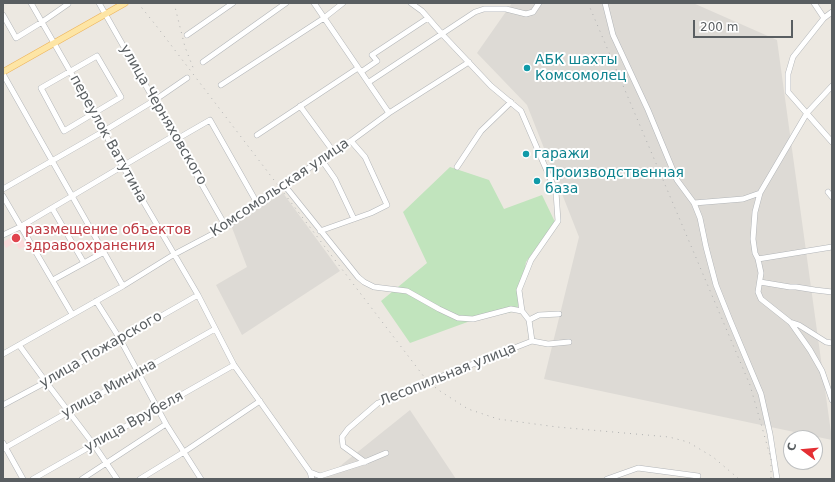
<!DOCTYPE html>
<meta charset="utf-8">
<style>
body{margin:0}
#map{position:relative;width:835px;height:482px;overflow:hidden;background:#ece8e1;font-family:"DejaVu Sans",sans-serif}
canvas{display:block}
.frame{position:absolute;inset:0;border:4px solid #595e61;pointer-events:none}
.north{position:absolute;left:783px;top:430px;width:40px;height:40px;box-sizing:border-box;background:#fff;border:1px solid #bdbfc0;border-radius:50%;rotate:286deg;font-size:11px;font-weight:700;line-height:16px;text-align:center;color:#595e61}
.north::after{content:'';display:block;margin:auto;width:14px;height:18px;background:#e42f34;clip-path:polygon(50% 0,100% 100%,50% 72%,0 100%)}
.scale{position:absolute;left:693px;top:20px;width:100px;height:18px;box-sizing:border-box;border:2px solid #595e61;border-top:0;padding-left:5px;font-size:12px;line-height:14px;white-space:nowrap;color:#595e61;-webkit-text-stroke:3px #fff;paint-order:stroke}
</style>
<div id="map">
<canvas width="835" height="482"></canvas>
<div class="frame"></div>
<div class="north">С</div>
<div class="scale">200 m</div>
</div>
<script>
const g = document.querySelector('canvas').getContext('2d');
g.lineJoin = 'round';
function fill(path, color) { g.fillStyle = color; g.fill(path, 'evenodd'); }
const poly = rows => new Path2D(rows.map(r => 'M' + r).join(''));
function strokePath(path, color, width, dash) { g.strokeStyle = color; g.lineWidth = width; g.lineCap = dash ? 'butt' : 'round'; g.setLineDash(dash || []); g.stroke(path); }
function write(font, color, halo, rows, align = 'center') {
  g.font = font + ' "DejaVu Sans",sans-serif'; g.lineWidth = 4; g.setLineDash([]); g.textBaseline = 'middle'; g.strokeStyle = halo; g.fillStyle = color; for (const [text, x, y, turn = 0] of rows) {
    g.save(); g.translate(x, y); g.rotate((+turn || 0) * Math.PI / 180); g.textAlign = isNaN(turn) ? turn : align; if (halo) g.strokeText(text, 0, 0); g.fillText(text, 0, 0); g.restore();
  }
}
const industrial = poly([
 [512,3,693,3,777,40,832,440,544,379,579,237,527,105,477,53],
 [283,193,340,271,242,335,216,285,247,267,231,225],
 [410,410,456,479,324,479]
]);
const medical = poly([
 [19,233,26,246,19,249,15,242,6,248,3,242]
]);
const green = poly([
 [450,167,489,180,504,209,542,195,555,222,526,262,517,311,473,320,410,343,381,301,427,263,403,212]
]);
const minor = poly([
 [31,3,94,113,122,165,198,295,234,365,310,472,312,479],
 [99,3,226,227],
 [314,3,389,113],
 [411,3,422,11,442,34,491,86,521,111,556,192,558,221,531,260,519,290,522,311],
 [605,3,613,35,648,110,677,180,694,203,743,199,760,193,807,113,832,86],
 [814,3,824,18],
 [832,12,824,18,793,57,788,74,788,92,832,142],
 [3,15,16,38,42,22,68,4,67,3],
 [187,35,233,3],
 [97,56,121,97,64,131,41,88,97,56],
 [203,62,286,3],
 [361,72,377,61,372,55,428,18],
 [3,74,123,286],
 [369,82,475,12,484,9,506,9,526,14,533,12,539,3],
 [221,85,324,18,343,3],
 [300,106,333,151],
 [257,135,358,68],
 [177,139,210,120,257,203],
 [321,159,335,179,354,219],
 [457,167,481,131,511,102],
 [285,186,358,277,364,282,374,287,407,291,439,309,458,318,473,319,511,309,522,311,529,320,539,315,559,314],
 [3,189,104,131,155,100,187,78],
 [828,192,832,197],
 [760,193,755,212,753,239,755,253,758,259,761,273,758,292,761,299,790,322,799,325,826,342,832,343],
 [3,196,72,314],
 [694,203,700,218,706,247,716,285,730,320,761,394,770,434,777,479],
 [52,208,84,263],
 [320,231,371,213,387,205,365,157,351,141],
 [3,235,20,227,175,135],
 [758,259,832,247],
 [53,280,104,252],
 [760,282,790,287,796,287,815,290,832,292],
 [96,301,120,339,166,424,201,479],
 [529,320,532,341,548,344,569,342],
 [791,323,810,350,822,371,832,400],
 [19,345,46,382,94,445,117,479],
 [3,354,123,286,173,255,226,227,257,203,285,186,321,159,351,141,389,113,469,62],
 [3,405,46,382,198,295],
 [3,443,23,479],
 [3,449,215,329],
 [365,462,343,446,342,437,348,429,378,403,400,395,409,389,532,341],
 [310,472,320,476,367,461,386,453],
 [33,479,234,365],
 [82,479,166,424],
 [140,479,184,452,260,401],
 [607,479,638,468,698,476]
]);
const major = poly([
 [3,72,125,3]
]);
const rail = poly([
 [138,3,158,28,428,382,440,391,468,409,498,419,557,427,669,437,688,442,713,457,739,479],
 [174,3,185,47,194,70],
 [588,3,750,385,771,459,771,479]
]);
const markers = [
 [527,68,4,"#0f9aa8"],
 [526,154,4,"#0f9aa8"],
 [537,181,4,"#0f9aa8"],
 [16,238,5,"#e0444e"]
];
const cultureNames = [
 ["АБК шахты",535,60],
 ["Комсомолец",535,76],
 ["гаражи",534,154],
 ["Производственная",545,173],
 ["база",545,189]
];
const streetNames = [
 ["улица Черняховского",163,115,60],
 ["переулок Ватутина",108,139,61],
 ["Комсомольская улица",280,188,-34],
 ["улица Пожарского",101,350,-30],
 ["Лесопильная улица",448,375,-22],
 ["улица Минина",109,389,-29],
 ["улица Врубеля",134,422,-29]
];
const healthNames = [
 ["размещение объектов",25,230],
 ["здравоохранения",25,246]
];
fill(industrial, '#dddad5');
fill(medical, '#fadcdc');
fill(green, '#c1e4bd');
strokePath(minor, '#b2b5b8', 6);
strokePath(major, '#edb359', 7);
strokePath(minor, '#fff', 5);
strokePath(major, '#fde5a5', 6);
strokePath(rail, '#b0b1b1', 1, [1, 5]);
for (const [x, y, r, color] of markers) { const dot = new Path2D(); dot.arc(x, y, r, 0, 2 * Math.PI); g.fillStyle = color; g.fill(dot); strokePath(dot, '#fff', 1.5); }
write('14px', '#0d838f', '#fff', cultureNames, 'left');
write('14px', '#595e61', '#fff', streetNames);
write('14px', '#be3a42', '#fff', healthNames, 'left');
</script>
